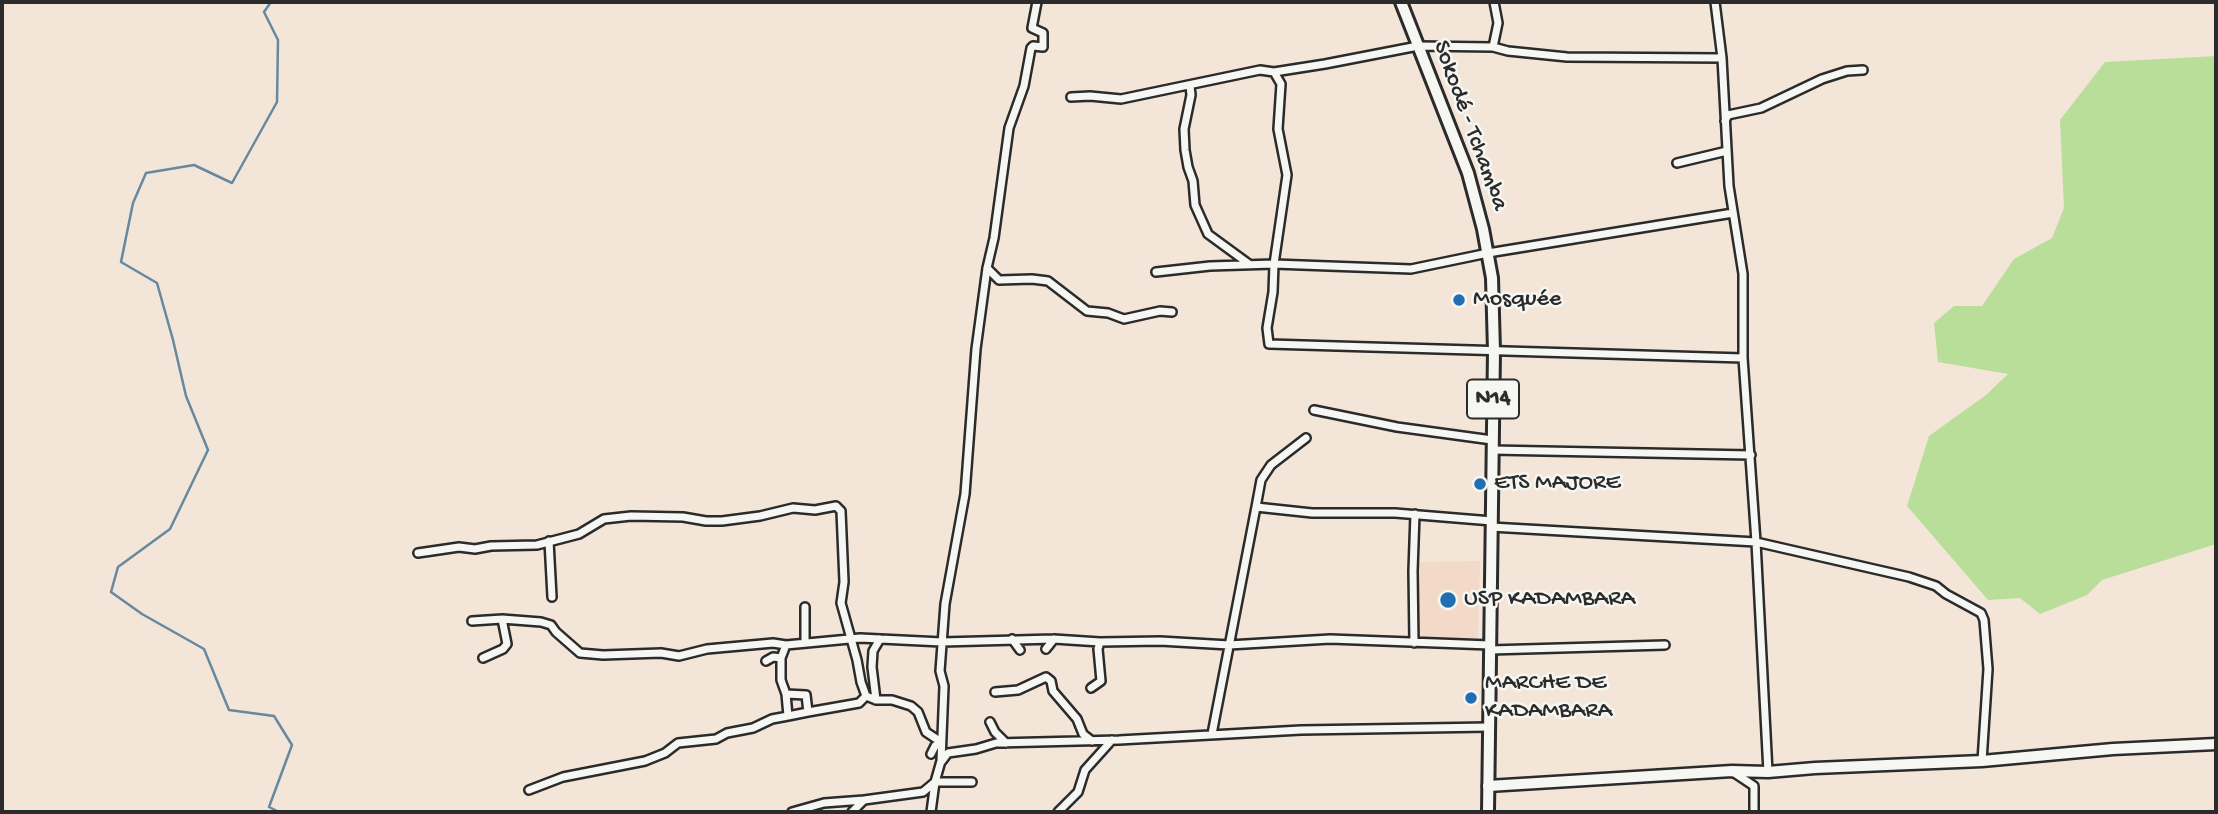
<!DOCTYPE html>
<meta charset="utf-8">
<style>
body{margin:0}
#map{position:relative;width:2218px;height:814px;overflow:hidden;background:#f4e5d9;font-family:"Gochi Hand",sans-serif}
canvas{display:block}
.frame{position:absolute;inset:0;border:4px solid #2b2b2b;pointer-events:none}
</style>
<div id="map">
<canvas width="2218" height="814"></canvas>
<div class="frame"></div>
</div>
<script>
const g = document.querySelector('canvas').getContext('2d');
g.lineJoin = 'round';
function fill(path, color) { g.fillStyle = color; g.fill(path, 'evenodd'); }
const poly = rows => new Path2D(rows.map(r => 'M' + r).join(''));
function strokePath(path, color, width, dash) { g.strokeStyle = color; g.lineWidth = width; g.lineCap = dash ? 'butt' : 'round'; g.setLineDash(dash || []); g.stroke(path); }
function write(font, color, halo, rows, align = 'center') {
  g.font = font + ' "Gochi Hand",sans-serif'; g.lineWidth = 5; g.setLineDash([]); g.textBaseline = 'middle'; g.strokeStyle = halo; g.fillStyle = color; for (const [text, x, y, turn = 0] of rows) {
    g.save(); g.translate(x, y); g.rotate((+turn || 0) * Math.PI / 180); g.textAlign = isNaN(turn) ? turn : align; if (halo) g.strokeText(text, 0, 0); g.fillText(text, 0, 0); g.restore();
  }
}
const built = poly([
 [1480,561,1478,638,1417,638,1416,562]
]);
const green = poly([
 [2216,56,2216,544,2102,580,2087,595,2040,614,2020,598,1988,600,1907,506,1929,436,1986,395,2008,374,1938,362,1934,323,1954,306,1982,306,2014,259,2052,238,2064,208,2060,120,2105,62]
]);
const stream = poly([
 [271,2,264,12,278,40,277,102,232,183,194,165,146,173,133,203,121,262,157,283,173,340,186,396,208,450,170,529,118,567,111,592,142,614,204,649,229,710,274,716,292,745,269,807,279,812]
]);
const minor = poly([
 [1715,2,1722,58,1729,186,1743,274,1743,358,1756,542,1768,772],
 [1493,47,1498,23,1494,2],
 [1274,72,1325,64,1418,46,1493,47,1508,51,1567,57,1722,58],
 [1190,86,1191,95,1184,129,1185,150,1188,167,1193,181,1195,205,1208,234,1249,264],
 [1071,97,1090,96,1121,99,1260,70,1274,72,1281,84,1278,129,1287,175,1274,264,1273,292,1267,328,1269,344,1743,358],
 [1725,121,1728,115,1761,108,1822,79,1847,71,1863,70],
 [1677,163,1727,151],
 [987,268,999,280,1032,279,1048,281,1087,311,1108,313,1124,319,1160,311,1172,312],
 [1156,272,1210,266,1274,264,1411,269,1488,253,1733,213],
 [1314,410,1397,427,1492,440],
 [1492,450,1751,455],
 [1256,507,1261,480,1271,465,1306,438],
 [1491,527,1756,542,1909,577,1936,586,1946,594,1981,613,1984,620,1988,669,1982,761],
 [549,541,552,597],
 [418,553,459,547,475,549,491,546,537,545,579,534,604,519,631,516,683,517,706,521,722,521,760,516,793,508,815,510,836,506,841,511,844,582,841,603,857,660,861,682,866,696,876,700,892,700,911,706,918,712,926,732,941,742,935,746,931,754],
 [805,607,805,643],
 [472,621,502,619],
 [1012,639,1020,650],
 [1414,643,1413,571,1415,514],
 [1046,649,1054,639],
 [1490,650,1665,645],
 [483,658,503,649,507,644,502,619,541,622,551,625,556,632,580,653,603,655,661,653,679,656,707,649,773,643,786,645,860,638,942,642,1054,639,1100,642,1160,641,1229,645,1330,639,1490,645],
 [766,661,773,657,781,658],
 [1091,688,1101,681,1098,649,1100,642],
 [995,692,1018,690,1046,677,1051,681,1053,691,1077,719,1083,734,1092,741],
 [786,694,781,680,781,658,786,645],
 [876,700,872,667,873,651,880,639],
 [788,716,808,712],
 [990,722,995,732,1006,743],
 [1212,734,1256,507,1312,513,1395,513,1492,521],
 [942,761,948,753,976,749,996,743,1119,740,1301,730,1489,727],
 [1733,772,1754,786,1754,812],
 [529,790,563,777,645,761,665,753,678,743,716,739,727,733,753,728,772,719,788,716,786,694,806,695,808,712,859,703,866,696],
 [792,812,824,803,864,800],
 [852,812,864,800,923,792,935,782,972,782],
 [931,812,935,782,941,761,944,686,940,671,945,604,965,494,976,349,987,268,994,238,1009,128,1024,86,1031,48,1033,46,1043,47,1043,33,1032,28,1037,2],
 [1058,812,1078,792,1085,770,1112,740]
]);
const secondary = poly([
 [1488,786,1732,771,1768,772,1815,768,1982,761,2113,749,2216,744]
]);
const primary = poly([
 [1401,2,1468,173,1483,229,1492,278,1494,351,1488,812]
]);
const markers = [
 [1459,300,7,"#1f6fb2"],
 [1480,484,7,"#1f6fb2"],
 [1448,600,9,"#1f6fb2"],
 [1471,698,7,"#1f6fb2"]
];
const shields = [
 [1493,399,52]
];
const shieldNames = [
 ["N14",1493,399]
];
const streetNames = [
 ["Sokodé - Tchamba",1469,126,70]
];
const poiNames = [
 ["Mosquée",1473,300],
 ["ETS MAJORE",1494,484],
 ["USP KADAMBARA",1464,600],
 ["MARCHE DE",1485,684],
 ["KADAMBARA",1485,712]
];
fill(built, '#f2d9c8');
fill(green, '#b9de99');
strokePath(stream, '#66899f', 2.5);
strokePath(minor, '#2b2b2b', 12);
strokePath(secondary, '#2b2b2b', 15);
strokePath(primary, '#2b2b2b', 16);
strokePath(minor, '#f6f6f2', 7);
strokePath(secondary, '#f6f6f2', 10);
strokePath(primary, '#f6f6f2', 10);
for (const [x, y, r, color] of markers) { const dot = new Path2D(); dot.arc(x, y, r, 0, 2 * Math.PI); g.fillStyle = color; g.fill(dot); strokePath(dot, '#f6f6f2', 2.5); }
for (const [x, y, w] of shields) { const box = new Path2D(); box.roundRect(x - w / 2, y - 19.5, w, 39, 5); g.fillStyle = '#f6f6f2'; g.fill(box); strokePath(box, '#2b2b2b', 2); }
write('bold 23px', '#2b2b2b', null, shieldNames);
write('24px', '#2b2b2b', '#f6f6f2', streetNames);
write('24px', '#2b2b2b', '#f6f6f2', poiNames, 'left');
</script>
